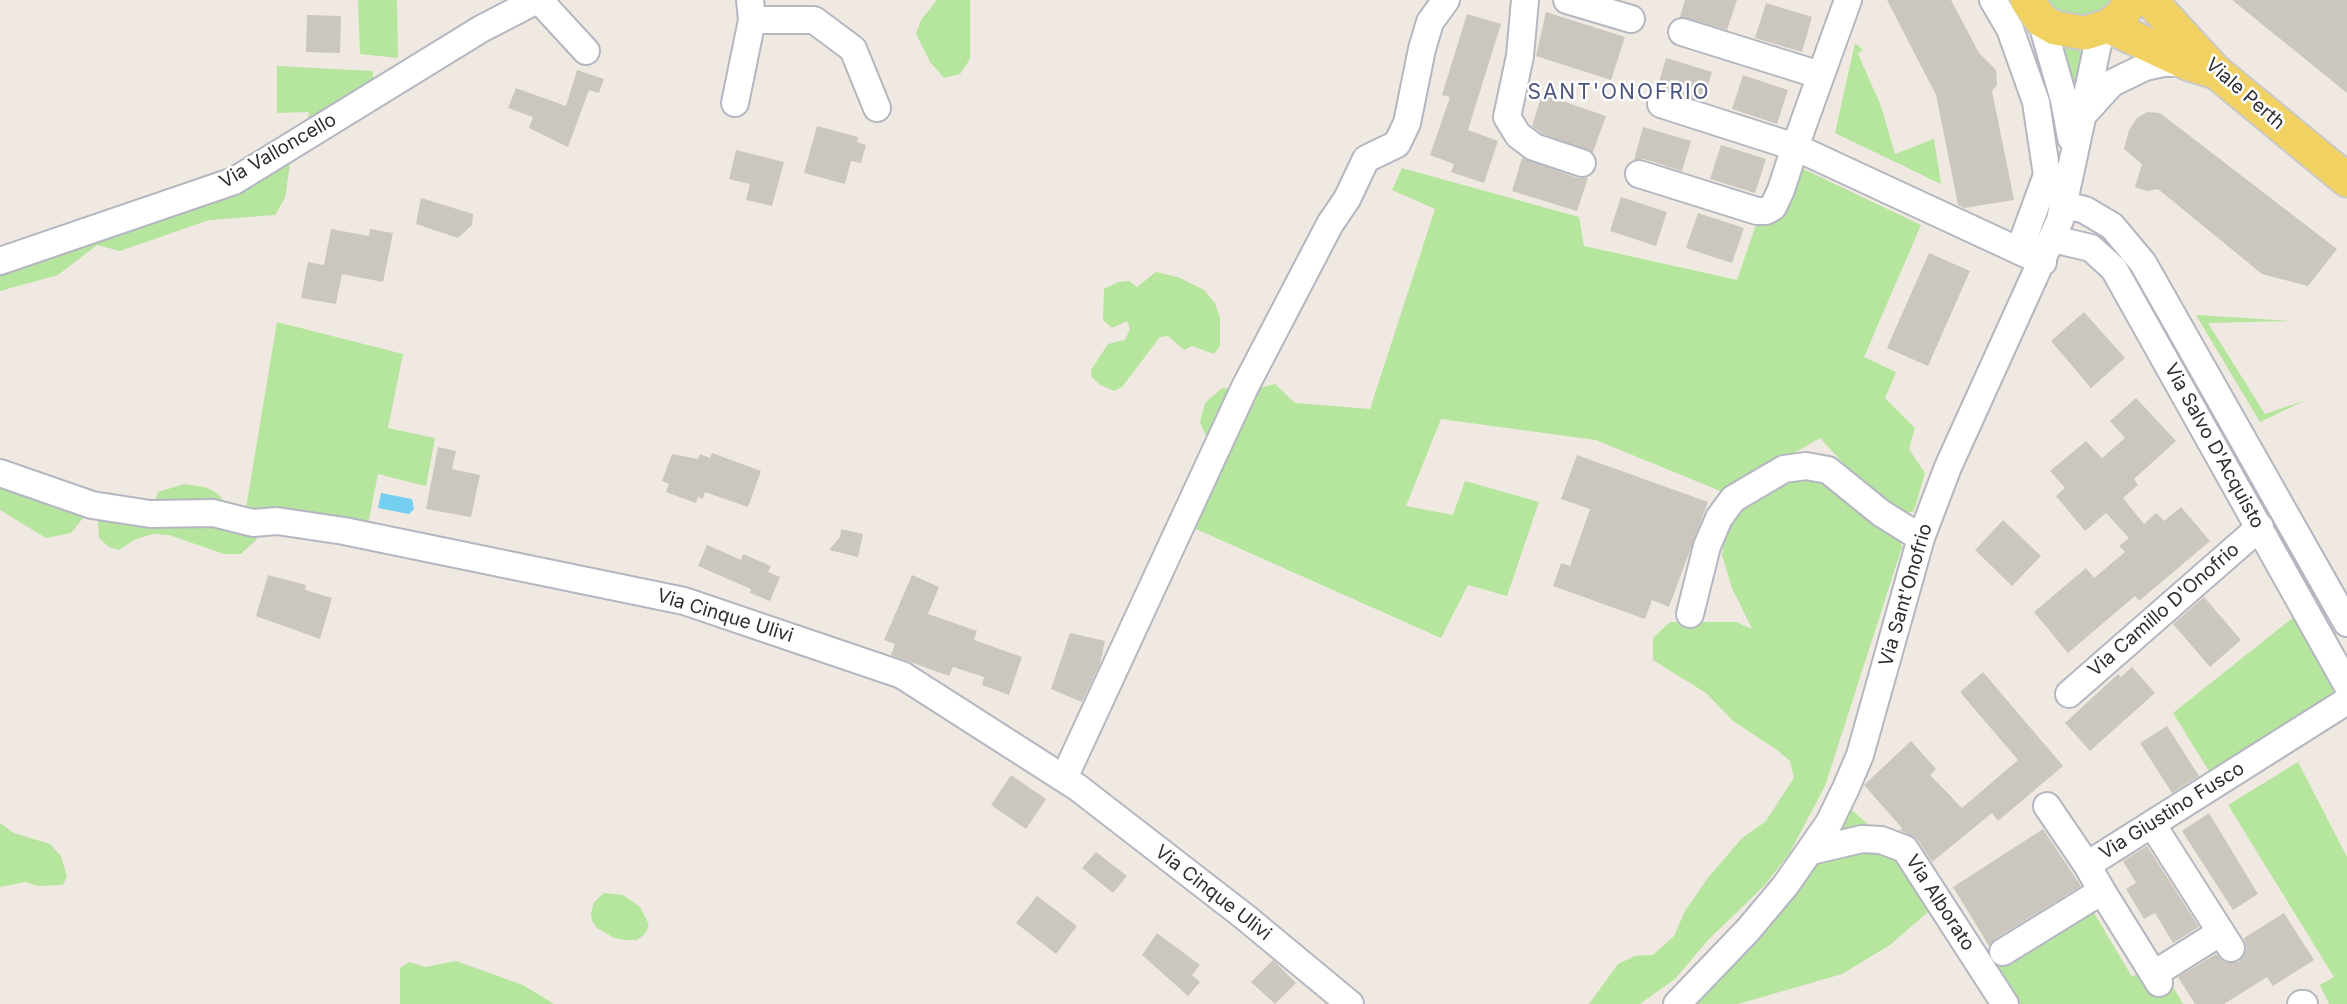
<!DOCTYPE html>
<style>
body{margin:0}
canvas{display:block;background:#efe9e1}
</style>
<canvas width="2347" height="1004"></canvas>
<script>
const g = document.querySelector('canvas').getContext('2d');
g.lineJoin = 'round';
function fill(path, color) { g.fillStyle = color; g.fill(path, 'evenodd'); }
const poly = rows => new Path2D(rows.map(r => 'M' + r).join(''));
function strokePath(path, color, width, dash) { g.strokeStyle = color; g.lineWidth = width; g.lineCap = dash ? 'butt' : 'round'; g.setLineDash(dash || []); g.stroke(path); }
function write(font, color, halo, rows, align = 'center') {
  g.font = font + ' Inter,sans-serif'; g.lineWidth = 5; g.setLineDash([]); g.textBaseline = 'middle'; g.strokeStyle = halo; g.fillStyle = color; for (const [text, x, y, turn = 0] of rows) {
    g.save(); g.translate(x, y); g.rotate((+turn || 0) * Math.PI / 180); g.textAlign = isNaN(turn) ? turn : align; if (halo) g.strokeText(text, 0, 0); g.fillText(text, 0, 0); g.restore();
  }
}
const green = poly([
 [358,0,397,0,398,58,360,54],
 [937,0,970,0,970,59,960,74,944,78,930,62,916,34,921,20],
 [2040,0,2118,0,2095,18,2065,19],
 [2060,40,2088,41,2074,98],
 [1855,43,1863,50,1858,54,1881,106,1895,154,1934,139,1941,184,1835,133],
 [277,66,373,71,373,79,307,123,309,112,277,113],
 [270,164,290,165,285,198,275,215,209,220,120,251,97,245,58,275,0,291,0,263],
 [1797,166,1921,225,1864,357,1896,372,1885,398,1915,428,1909,449,1925,473,1914,511,1901,515,1868,490,1820,438,1725,493,1596,440,1441,419,1406,506,1453,515,1465,481,1539,502,1507,596,1468,585,1441,638,1187,525,1225,443,1207,438,1200,422,1205,403,1222,388,1250,390,1275,384,1295,403,1370,409,1435,209,1392,190,1402,168,1579,217,1584,246,1737,280,1758,219],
 [1156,272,1178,277,1204,290,1215,303,1220,318,1220,346,1214,354,1192,346,1184,350,1168,336,1160,337,1122,387,1114,391,1100,385,1092,377,1091,370,1108,344,1125,340,1130,329,1127,321,1112,328,1103,320,1104,289,1118,282,1129,281,1137,287],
 [2196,315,2292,321,2208,323,2265,414,2306,400,2260,422],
 [277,322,403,354,388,428,435,438,426,486,378,474,367,529,245,514],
 [1794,467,1841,486,1896,533,1902,547,1825,786,1789,854,1764,886,1708,940,1675,979,1640,1004,1589,1004,1618,964,1635,956,1653,955,1674,936,1685,911,1707,879,1742,838,1765,822,1794,778,1790,761,1777,750,1733,721,1706,693,1653,660,1653,638,1670,622,1736,622,1752,629,1732,588,1722,555,1726,519],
 [184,484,205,487,217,493,223,500,224,508,153,509,158,492],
 [0,485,83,511,83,518,71,533,46,538,0,510],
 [98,518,179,521,255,530,257,539,241,554,224,554,169,535,153,534,136,539,119,550,109,547,99,538],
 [2300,612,2333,685,2333,691,2329,697,2212,776,2173,713],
 [2298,762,2347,857,2347,1004,2329,1004,2320,985,2334,977,2228,805],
 [1846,805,1902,854,1935,906,1890,945,1842,974,1738,1004,1687,1004],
 [0,823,14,833,50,844,61,856,67,877,63,885,38,886,25,882,0,887],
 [604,893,623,895,640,907,649,925,645,934,637,940,626,940,614,938,597,928,592,921,591,913,594,902],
 [2090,906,2132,977,2145,969,2166,975,2183,1004,2018,1004,1996,969],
 [456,961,523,985,554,1004,400,1004,400,968,409,962,425,967]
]);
const water = poly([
 [381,493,412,499,414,509,409,514,378,508]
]);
const building = poly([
 [1685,0,1737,0,1727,30,1680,17],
 [1887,0,1951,0,1979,53,1996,70,1997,85,1992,91,2014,200,1964,208,1958,205,1936,95],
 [2232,0,2347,0,2347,93,2299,54],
 [1766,3,1812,17,1802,52,1755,38],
 [1546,12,1625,37,1611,80,1536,56],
 [1467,14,1501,24,1468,130,1498,141,1484,183,1451,172,1454,164,1430,155,1450,97,1442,95],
 [307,15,341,16,340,53,306,52],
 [1666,58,1712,72,1703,101,1657,89],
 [577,70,604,79,599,93,589,90,568,147,529,128,533,117,508,108,516,88,566,106],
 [1743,75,1788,90,1777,124,1732,109],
 [1542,94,1606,116,1593,152,1541,133,1532,126],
 [2147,112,2160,113,2337,249,2308,286,2262,274,2158,189,2147,191,2135,187,2142,164,2124,149,2129,130,2137,118],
 [817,126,858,137,857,142,866,145,861,163,851,161,845,184,804,173],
 [1643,127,1691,141,1682,171,1644,159,1634,160],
 [1721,145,1766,159,1755,193,1710,179],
 [736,150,784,162,772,206,746,200,750,184,729,179],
 [1522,158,1577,178,1588,178,1577,211,1512,191],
 [1621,197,1667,212,1656,246,1610,231],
 [421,198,473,214,472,225,458,238,416,224],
 [1698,213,1744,228,1732,263,1686,248],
 [331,229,369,236,370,229,393,233,383,282,342,274,336,304,301,298,308,262,324,265],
 [1929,253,1970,271,1928,366,1887,348],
 [2084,312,2125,358,2091,388,2051,341],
 [2136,398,2176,441,2134,479,2138,485,2123,498,2144,524,2156,513,2164,521,2181,507,2210,541,2139,601,2135,596,2068,653,2034,612,2086,568,2094,578,2125,552,2119,546,2129,538,2106,513,2085,531,2056,496,2065,488,2050,471,2086,441,2102,458,2125,438,2110,421],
 [438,447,456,451,452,469,480,475,471,517,426,509],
 [712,453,761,471,748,507,705,492,703,499,698,497,696,503,666,492,669,484,662,481,672,454,698,459,700,454,710,458],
 [1577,455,1708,502,1669,607,1652,600,1645,619,1553,586,1561,563,1570,566,1590,509,1561,499],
 [2003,520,2041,556,2012,586,1975,550],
 [841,529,863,534,858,557,829,550,840,537],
 [707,545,741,560,743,554,771,566,768,572,780,577,770,601,750,593,751,589,698,566],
 [268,575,306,585,305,590,332,598,320,639,256,616],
 [912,575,939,587,928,614,977,631,974,640,1022,657,1009,695,982,685,984,677,953,667,949,676,891,655,895,644,884,640],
 [2204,597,2241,640,2210,667,2173,624],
 [1070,633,1105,641,1100,664,1082,702,1051,689],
 [2132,667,2155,693,2090,751,2065,723,2118,674,2121,677],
 [1983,672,2063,766,1998,821,1992,813,1932,862,1918,840,1900,830,1902,828,1864,785,1911,741,1936,769,1930,775,1962,808,2018,760,1960,692],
 [2167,726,2199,776,2172,793,2140,743],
 [1011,775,1046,799,1026,829,991,805],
 [2209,813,2258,894,2233,910,2182,831],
 [2043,829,2081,886,1995,939,1989,946,1953,887],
 [2147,846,2199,927,2173,943,2155,913,2144,919,2126,889,2136,883,2123,861],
 [1096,852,1127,876,1113,893,1082,868],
 [1037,896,1077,926,1056,954,1016,923],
 [2284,913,2314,960,2273,986,2267,977,2224,1004,2195,1004,2178,977,2216,954,2224,962,2239,962,2247,948,2244,938],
 [1157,933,1200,965,1192,975,1200,982,1188,996,1142,955],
 [1273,960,1296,983,1275,1004,1251,982]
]);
const minor = poly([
 [539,0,586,51],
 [1525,0,1520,56,1507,117,1518,135,1534,147,1582,163],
 [1567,0,1631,19],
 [1848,0,1795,147,2043,262],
 [1993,0,2010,29,2036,102,2047,175,2019,251],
 [752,20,814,20,853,49,877,108],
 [2041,20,2064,100,2071,138],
 [1682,32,1820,75],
 [735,103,752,20,750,0],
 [2081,117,2112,83,2145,67,2163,63,2187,63],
 [1639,174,1757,211,1766,211,1773,207,1781,190,1795,147,1661,104],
 [2065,205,2085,210,2112,226,2143,263,2347,623],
 [2053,239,2091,248,2114,269,2347,685],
 [0,261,234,181,481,29,537,0],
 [0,473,92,505,150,514,213,513,253,523,277,521,344,531,684,601,902,675,1077,787,1245,917,1350,1004],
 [1690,614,1707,546,1719,518,1733,499,1784,469,1806,466,1828,470,1881,513,1921,538],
 [2069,694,2260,527],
 [1064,778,1245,387,1330,224,1347,199,1366,159,1397,144,1407,123,1422,49,1430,22,1446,0],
 [2047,806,2087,865],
 [2152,824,2231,948],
 [1811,851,1862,839,1881,840,1905,849,2005,1004],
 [2102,891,2159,983],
 [2003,952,2102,891,2087,865,2347,701],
 [2154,974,2221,932],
 [1677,1004,1748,930,1785,886,1829,823,1846,788,1860,755,1921,538,1948,467,2060,220,2101,30],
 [2301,1004,2304,1004]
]);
const major = poly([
 [2027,0,2041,20,2055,28,2085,33,2108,26,2121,16,2132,0],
 [2150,0,2215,71,2347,180],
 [2108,26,2187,63,2209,70]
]);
const streetNames = [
 ["Viale Perth",2245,94,41],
 ["Via Valloncello",278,151,-30],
 ["Via Salvo D'Acquisto",2214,446,61],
 ["Via Sant'Onofrio",1906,595,-74],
 ["Via Camillo D'Onofrio",2164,610,-41],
 ["Via Cinque Ulivi",725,616,17],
 ["Via Giustino Fusco",2172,811,-32],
 ["Via Cinque Ulivi",1213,893,38],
 ["Via Alborato",1940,903,57]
];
const neighbourhoodNames = [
 ["SANT'ONOFRIO",1619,93]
];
fill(green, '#b6e59e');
fill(water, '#75cff0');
fill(building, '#cbc7bf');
strokePath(minor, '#b4b7c1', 30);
strokePath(major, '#c9c9c9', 37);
strokePath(minor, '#fff', 26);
strokePath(major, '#f2d163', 33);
write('19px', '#2e2e2e', '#fff', streetNames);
g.letterSpacing = '2px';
write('21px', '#4d5680', '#fff', neighbourhoodNames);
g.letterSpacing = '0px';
</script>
